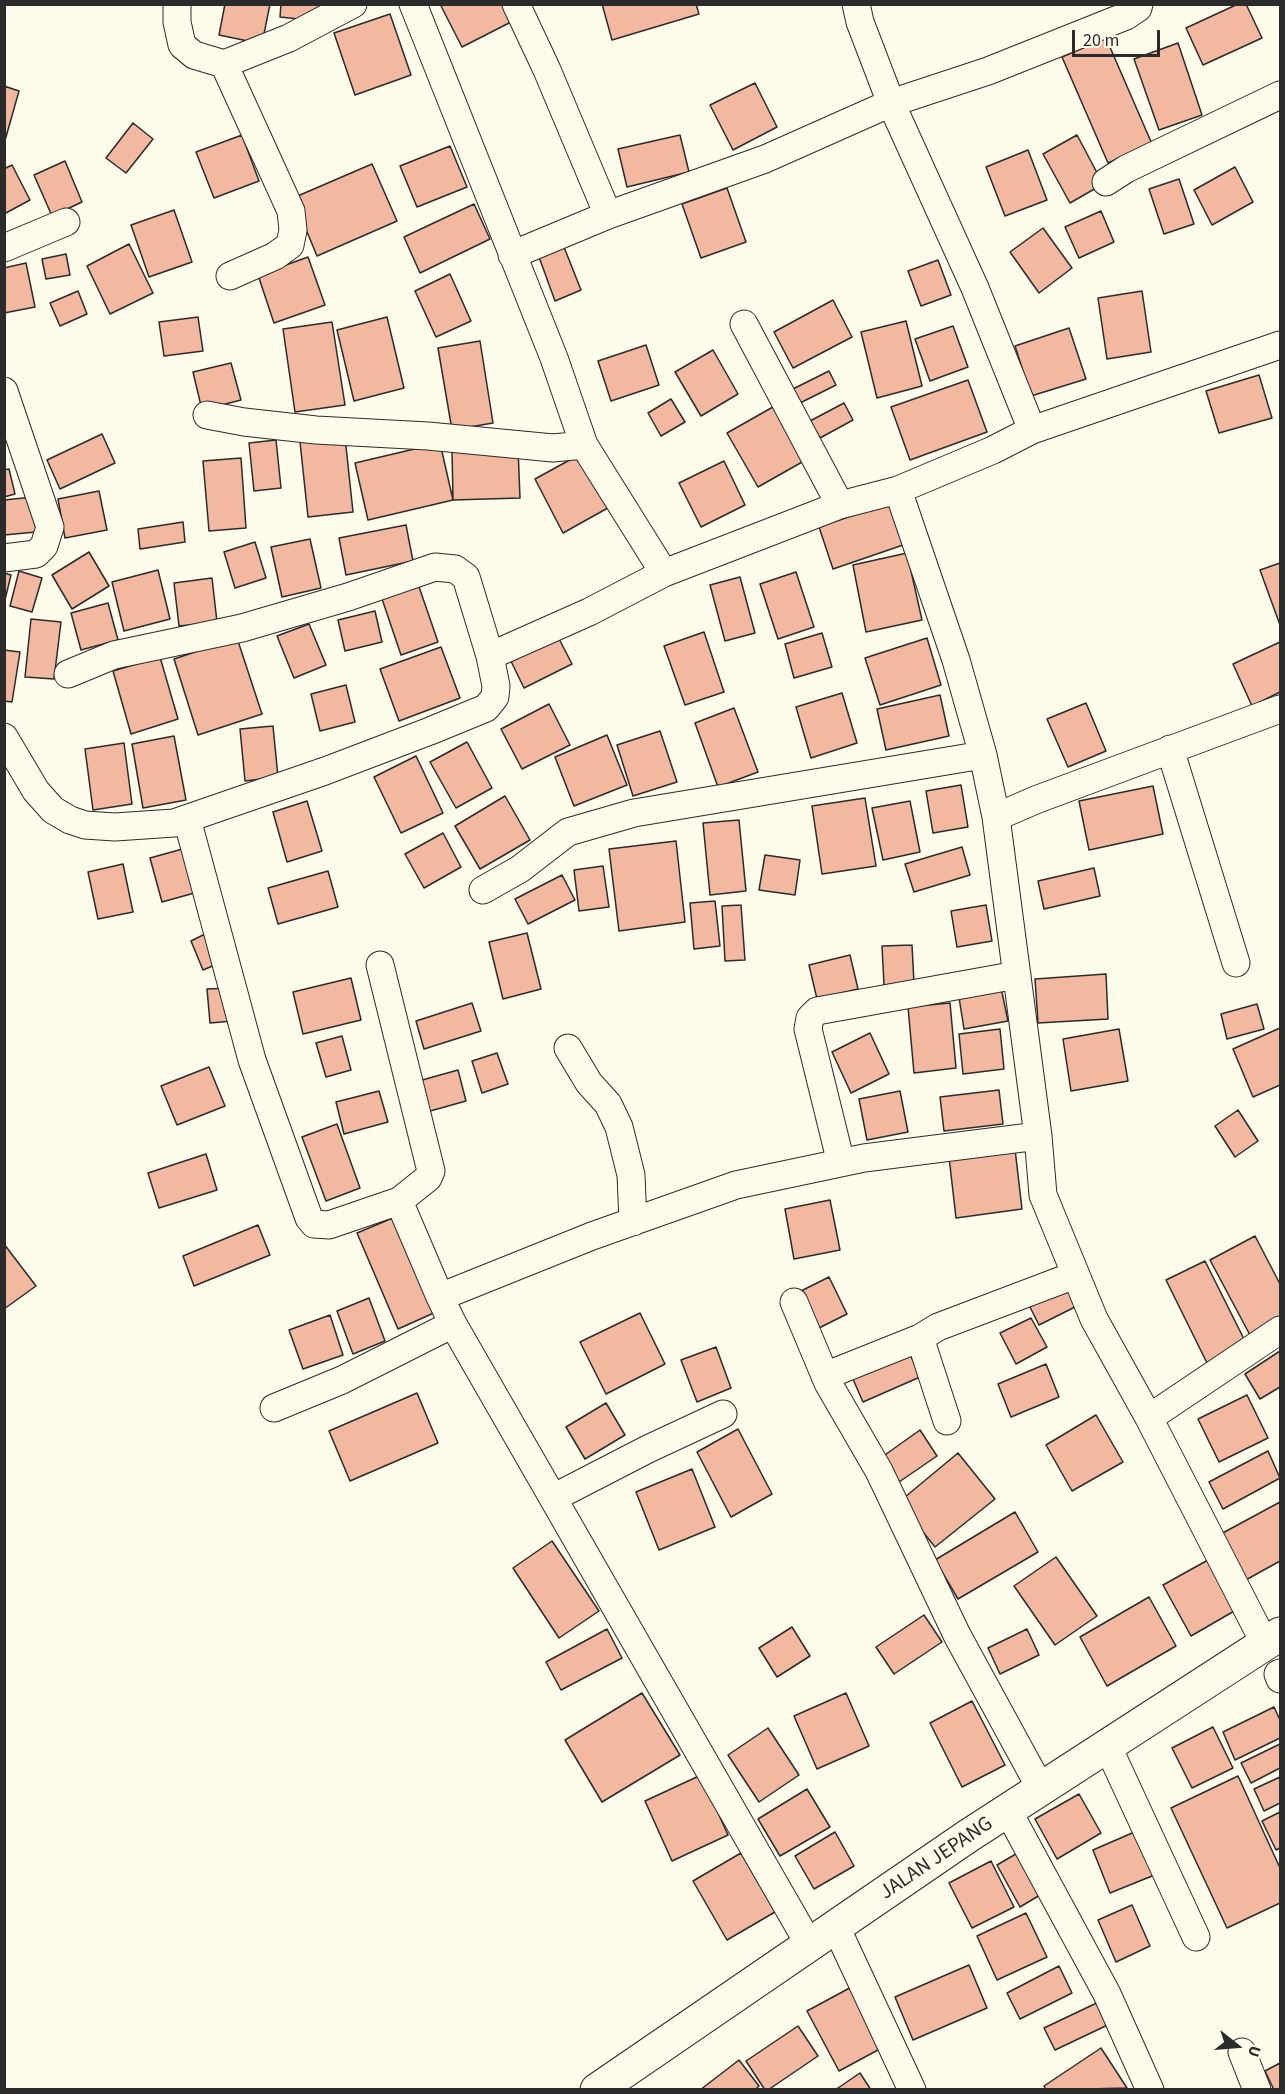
<!DOCTYPE html>
<style>
body{margin:0}
#map{position:relative;width:1285px;height:2094px;overflow:hidden;background:#fdfbea;font-family:"Source Sans 3",sans-serif}
canvas{display:block}
.frame{position:absolute;inset:0;border:6px solid #2b2b2b;pointer-events:none}
.north{position:absolute;left:1207px;top:2016px;width:60px;height:60px;-webkit-text-stroke:4px #fdfbea;paint-order:stroke;rotate:107deg;font-size:16px;font-weight:700;line-height:24px;text-align:center;color:#2b2b2b}
.north::after{content:'';display:block;margin:auto;width:21px;height:27px;background:#2b2b2b;clip-path:polygon(50% 0,100% 100%,50% 72%,0 100%)}
.scale{position:absolute;left:1072px;top:30px;width:88px;height:27px;box-sizing:border-box;border:3px solid #2b2b2b;border-top:0;padding-left:8px;font-size:18px;line-height:21px;white-space:nowrap;color:#2b2b2b;-webkit-text-stroke:4px #fdfbea;paint-order:stroke}
</style>
<div id="map">
<canvas width="1285" height="2094"></canvas>
<div class="frame"></div>
<div class="north">U</div>
<div class="scale">20 m</div>
</div>
<script>
const g = document.querySelector('canvas').getContext('2d');
g.lineJoin = 'round';
function fill(path, color) { g.fillStyle = color; g.fill(path, 'evenodd'); }
const poly = rows => new Path2D(rows.map(r => 'M' + r).join(''));
function strokePath(path, color, width, dash) { g.strokeStyle = color; g.lineWidth = width; g.lineCap = dash ? 'butt' : 'round'; g.setLineDash(dash || []); g.stroke(path); }
function write(font, color, halo, rows, align = 'center') {
  g.font = font + ' "Source Sans 3",sans-serif'; g.lineWidth = 4.5; g.setLineDash([]); g.textBaseline = 'middle'; g.strokeStyle = halo; g.fillStyle = color; for (const [text, x, y, turn = 0] of rows) {
    g.save(); g.translate(x, y); g.rotate((+turn || 0) * Math.PI / 180); g.textAlign = isNaN(turn) ? turn : align; if (halo) g.strokeText(text, 0, 0); g.fillText(text, 0, 0); g.restore();
  }
}
const building = poly([
 [225,4,270,4,262,44,219,35,225,4],
 [281,4,319,4,317,21,280,17,281,4],
 [440,4,504,4,513,21,462,47,440,4],
 [602,4,696,4,699,14,612,40,602,4],
 [1238,4,1246,4,1262,38,1203,65,1186,28,1238,4],
 [390,14,411,75,355,95,334,33,390,14],
 [1106,38,1152,144,1108,163,1062,57,1106,38],
 [1178,43,1202,115,1159,130,1134,59,1178,43],
 [755,83,777,127,733,150,710,105,755,83],
 [4,86,19,91,4,144,4,86],
 [133,123,153,139,126,173,106,158,133,123],
 [242,135,259,181,214,198,196,152,242,135],
 [680,135,689,172,627,187,618,149,680,135],
 [1077,135,1103,184,1070,203,1043,154,1077,135],
 [450,146,467,187,417,207,400,166,450,146],
 [1028,150,1047,200,1005,216,986,167,1028,150],
 [65,161,82,202,52,216,34,175,65,161],
 [372,164,397,221,317,256,293,198,372,164],
 [12,165,30,200,4,214,4,169,12,165],
 [1235,167,1253,202,1212,225,1194,190,1235,167],
 [1179,179,1194,224,1164,234,1149,189,1179,179],
 [727,188,746,242,701,258,682,204,727,188],
 [474,204,490,239,420,273,404,237,474,204],
 [174,210,192,262,149,277,131,225,174,210],
 [1101,211,1114,242,1079,258,1065,227,1101,211],
 [1043,228,1072,268,1039,293,1010,252,1043,228],
 [129,244,153,293,110,314,87,266,129,244],
 [564,247,581,290,555,301,539,257,564,247],
 [66,254,70,275,46,279,42,259,66,254],
 [308,257,325,305,274,323,258,275,308,257],
 [938,260,951,295,921,306,908,271,938,260],
 [26,263,35,307,4,313,4,268,26,263],
 [450,274,471,321,436,337,415,291,450,274],
 [78,291,87,314,60,326,50,303,78,291],
 [1142,291,1151,352,1107,359,1098,298,1142,291],
 [833,300,852,337,793,368,774,332,833,300],
 [198,317,203,351,164,356,159,322,198,317],
 [387,317,404,388,354,401,337,330,387,317],
 [906,321,922,386,877,398,861,332,906,321],
 [332,322,345,405,295,412,283,329,332,322],
 [953,326,968,367,930,381,915,339,953,326],
 [1069,328,1086,379,1031,396,1015,346,1069,328],
 [480,341,493,423,452,430,438,348,480,341],
 [646,345,659,385,611,401,598,361,646,345],
 [713,350,738,394,701,416,675,372,713,350],
 [231,363,241,400,202,410,193,372,231,363],
 [829,371,836,385,798,404,791,390,829,371],
 [1259,375,1272,418,1219,433,1206,391,1259,375],
 [968,380,987,432,910,460,891,407,968,380],
 [671,399,685,422,661,436,648,413,671,399],
 [780,403,811,457,758,487,727,433,780,403],
 [844,403,853,420,820,438,810,421,844,403],
 [102,434,115,463,60,489,47,460,102,434],
 [345,437,353,512,308,517,300,442,345,437],
 [276,440,281,488,254,491,249,443,276,440],
 [440,443,453,500,368,520,355,463,440,443],
 [518,448,520,498,453,500,452,450,518,448],
 [586,451,615,504,563,533,535,479,586,451],
 [241,458,246,528,209,531,203,461,241,458],
 [724,461,745,505,701,527,679,483,724,461],
 [9,469,15,494,4,497,4,470,9,469],
 [99,491,107,530,65,538,58,499,99,491],
 [33,497,36,532,4,535,4,500,33,497],
 [892,502,906,544,833,569,819,527,892,502],
 [183,522,185,542,140,549,138,529,183,522],
 [406,525,413,561,346,575,339,538,406,525],
 [310,539,321,588,282,597,271,547,310,539],
 [255,542,266,578,235,588,224,552,255,542],
 [89,552,109,586,72,609,52,575,89,552],
 [907,553,922,620,866,632,853,565,907,553],
 [1280,563,1280,625,1260,570,1280,563],
 [158,570,170,619,124,631,112,582,158,570],
 [19,571,42,578,32,612,10,606,19,571],
 [796,572,814,627,778,639,760,584,796,572],
 [4,573,11,575,4,604,4,573],
 [740,577,755,633,725,641,710,585,740,577],
 [212,578,217,622,179,626,174,583,212,578],
 [417,581,438,642,401,655,380,593,417,581],
 [108,603,118,640,81,650,71,613,108,603],
 [375,611,382,642,345,651,338,620,375,611],
 [31,619,61,622,54,679,25,677,31,619],
 [309,624,326,665,294,678,277,636,309,624],
 [554,629,572,664,524,688,507,653,554,629],
 [704,632,724,692,685,705,664,646,704,632],
 [822,633,832,667,794,678,785,644,822,633],
 [237,638,262,714,198,735,174,659,237,638],
 [927,638,941,685,880,705,865,658,927,638],
 [1280,642,1280,692,1252,706,1233,664,1280,642],
 [441,647,460,698,399,721,380,669,441,647],
 [4,650,20,652,12,702,4,701,4,650],
 [160,657,178,719,131,734,113,671,160,657],
 [346,685,355,722,320,731,311,694,346,685],
 [842,693,857,743,811,758,796,707,842,693],
 [940,695,949,736,886,750,877,709,940,695],
 [1086,703,1106,751,1068,767,1047,719,1086,703],
 [549,704,570,745,522,769,501,729,549,704],
 [734,708,758,772,718,787,695,723,734,708],
 [273,726,278,777,245,781,240,729,273,726],
 [660,731,677,782,633,796,617,745,660,731],
 [607,735,627,785,574,806,555,757,607,735],
 [174,736,186,800,143,808,132,744,174,736],
 [467,742,492,788,456,808,430,762,467,742],
 [124,743,132,804,93,810,85,749,124,743],
 [416,756,443,813,401,833,374,777,416,756],
 [961,785,968,827,933,833,926,791,961,785],
 [1153,786,1163,834,1089,850,1079,801,1153,786],
 [505,796,530,840,480,869,455,826,505,796],
 [865,798,876,866,822,874,812,806,865,798],
 [307,801,322,851,287,862,273,812,307,801],
 [910,801,920,852,883,860,872,808,910,801],
 [739,820,746,891,710,895,703,823,739,820],
 [443,833,461,867,424,888,405,854,443,833],
 [676,841,685,922,619,931,609,849,676,841],
 [962,847,970,875,914,892,905,864,962,847],
 [186,848,198,892,162,902,150,858,186,848],
 [765,855,800,860,795,895,759,890,765,855],
 [123,864,133,912,98,919,88,872,123,864],
 [603,866,609,907,579,911,574,870,603,866],
 [1094,868,1100,896,1044,909,1038,881,1094,868],
 [328,871,338,907,278,924,268,888,328,871],
 [562,875,575,900,528,924,515,899,562,875],
 [715,901,720,946,694,949,690,903,715,901],
 [741,905,745,960,725,961,722,906,741,905],
 [986,905,992,941,957,947,951,911,986,905],
 [209,932,222,962,203,970,191,941,209,932],
 [527,933,541,989,503,999,489,942,527,933],
 [912,945,914,983,884,985,882,946,912,945],
 [850,955,858,989,817,999,809,965,850,955],
 [1106,974,1108,1019,1038,1023,1035,979,1106,974],
 [351,978,361,1020,303,1034,293,992,351,978],
 [1000,983,1008,1021,964,1029,958,991,1000,983],
 [231,988,233,1021,210,1023,207,989,231,988],
 [472,1003,481,1031,424,1049,416,1021,472,1003],
 [950,1003,956,1068,914,1073,908,1007,950,1003],
 [1257,1004,1264,1029,1227,1039,1221,1014,1257,1004],
 [1280,1028,1280,1085,1253,1097,1233,1049,1280,1028],
 [1000,1029,1004,1069,963,1074,959,1034,1000,1029],
 [1119,1029,1128,1081,1071,1091,1063,1039,1119,1029],
 [870,1033,889,1074,851,1093,832,1052,870,1033],
 [342,1036,351,1070,326,1077,316,1043,342,1036],
 [497,1053,508,1084,482,1093,472,1061,497,1053],
 [209,1067,225,1106,177,1125,161,1086,209,1067],
 [458,1070,466,1101,423,1113,415,1082,458,1070],
 [999,1090,1003,1124,944,1131,940,1097,999,1090],
 [379,1091,388,1122,344,1134,336,1102,379,1091],
 [900,1091,908,1132,867,1140,859,1099,900,1091],
 [1238,1110,1258,1141,1235,1157,1215,1126,1238,1110],
 [337,1124,360,1188,326,1201,302,1137,337,1124],
 [1015,1149,1022,1209,956,1218,949,1157,1015,1149],
 [206,1154,217,1190,159,1208,148,1173,206,1154],
 [830,1200,840,1250,794,1259,785,1209,830,1200],
 [395,1217,436,1312,398,1329,357,1233,395,1217],
 [258,1225,270,1255,194,1286,183,1256,258,1225],
 [1255,1236,1280,1284,1280,1319,1250,1335,1210,1260,1255,1236],
 [4,1244,36,1286,4,1309,4,1244],
 [1205,1261,1246,1343,1207,1363,1166,1280,1205,1261],
 [829,1277,847,1314,817,1329,799,1292,829,1277],
 [1064,1280,1077,1306,1039,1325,1026,1299,1064,1280],
 [369,1298,385,1341,353,1354,337,1311,369,1298],
 [640,1313,665,1364,606,1394,580,1342,640,1313],
 [330,1315,343,1355,303,1369,289,1330,330,1315],
 [1031,1318,1047,1347,1016,1364,1000,1333,1031,1318],
 [906,1345,920,1377,863,1402,849,1370,906,1345],
 [716,1347,731,1388,697,1402,681,1360,716,1347],
 [1280,1351,1280,1387,1260,1399,1245,1374,1280,1351],
 [1046,1364,1059,1397,1011,1417,998,1384,1046,1364],
 [417,1393,438,1443,350,1481,329,1431,417,1393],
 [1247,1395,1268,1438,1219,1462,1198,1419,1247,1395],
 [606,1403,625,1435,585,1459,566,1427,606,1403],
 [1096,1415,1123,1462,1072,1491,1046,1445,1096,1415],
 [738,1429,772,1494,731,1517,697,1452,738,1429],
 [920,1430,937,1456,899,1482,882,1457,920,1430],
 [1268,1451,1280,1478,1223,1509,1209,1482,1268,1451],
 [958,1453,995,1499,935,1547,899,1502,958,1453],
 [692,1469,715,1527,659,1550,636,1492,692,1469],
 [1280,1502,1280,1561,1244,1581,1219,1535,1280,1502],
 [1015,1512,1038,1552,958,1599,935,1560,1015,1512],
 [552,1541,599,1611,559,1638,513,1568,552,1541],
 [1056,1557,1097,1616,1055,1645,1014,1586,1056,1557],
 [1208,1560,1236,1610,1191,1636,1163,1585,1208,1560],
 [1149,1597,1176,1646,1107,1686,1080,1637,1149,1597],
 [924,1615,942,1642,894,1674,876,1647,924,1615],
 [792,1627,810,1656,777,1677,759,1648,792,1627],
 [607,1629,622,1658,561,1690,546,1662,607,1629],
 [1027,1629,1039,1655,1000,1674,988,1648,1027,1629],
 [642,1693,680,1755,602,1802,565,1740,642,1693],
 [846,1693,869,1746,817,1769,794,1716,846,1693],
 [972,1701,1005,1765,962,1787,930,1723,972,1701],
 [1274,1707,1280,1720,1280,1738,1235,1760,1223,1732,1274,1707],
 [1213,1727,1233,1768,1192,1788,1172,1748,1213,1727],
 [768,1728,799,1775,759,1802,728,1755,768,1728],
 [1280,1744,1280,1768,1251,1783,1241,1763,1280,1744],
 [701,1775,728,1835,672,1861,645,1801,701,1775],
 [1238,1776,1280,1868,1280,1903,1227,1928,1171,1808,1238,1776],
 [1280,1777,1280,1803,1264,1811,1254,1789,1280,1777],
 [807,1789,830,1827,780,1856,758,1819,807,1789],
 [1079,1794,1101,1833,1057,1859,1035,1819,1079,1794],
 [1280,1812,1280,1848,1276,1850,1262,1821,1280,1812],
 [1139,1830,1157,1874,1110,1893,1093,1850,1139,1830],
 [835,1832,854,1866,814,1889,795,1856,835,1832],
 [1021,1851,1045,1892,1020,1907,997,1865,1021,1851],
 [741,1853,775,1912,727,1940,693,1881,741,1853],
 [991,1861,1014,1907,972,1928,949,1883,991,1861],
 [1132,1905,1150,1946,1116,1962,1098,1920,1132,1905],
 [1026,1913,1047,1957,997,1980,977,1936,1026,1913],
 [969,1965,987,2008,913,2040,895,1997,969,1965],
 [1059,1966,1072,1993,1020,2019,1007,1993,1059,1966],
 [857,1984,889,2044,839,2071,807,2011,857,1984],
 [1103,2000,1114,2022,1055,2050,1044,2028,1103,2000],
 [798,2026,818,2056,768,2090,765,2090,746,2061,798,2026],
 [1101,2048,1127,2088,1046,2090,1044,2086,1101,2048],
 [739,2060,759,2086,755,2090,700,2090,739,2060],
 [1280,2063,1280,2090,1274,2090,1265,2071,1280,2063],
 [860,2073,871,2090,835,2090,860,2073]
]);
const minor = poly([
 [177,4,177,22,182,45,194,55,224,64,289,38,353,4],
 [413,4,554,358,584,445,664,573],
 [516,4,547,70,608,215],
 [856,4,860,22,891,103,975,288,1032,430,993,450,898,490,956,660,983,755,996,817,1038,1136,1043,1195,1094,1319,1149,1418,1265,1644],
 [224,64,291,211,293,230,290,245,275,256,230,276],
 [1106,182,1126,169,1280,95],
 [4,248,66,222],
 [512,255,608,215,765,159,891,103,988,71,1126,16,1138,8,1139,4],
 [744,324,840,505],
 [4,391,50,527,44,546,36,554,4,558],
 [207,415,244,422,316,430,428,436,553,448,584,445],
 [1032,430,1280,345],
 [68,674,114,655,242,628,348,597,435,567,455,569,466,577,490,656],
 [4,737,36,791,53,810,70,820,85,825,115,827,174,823,325,771,430,731,486,708,495,697,496,686,490,656,589,612,664,573,840,505,898,490],
 [1170,749,1236,963],
 [996,817,1038,799,1280,709],
 [187,819,252,1060,309,1218,314,1224,329,1225,399,1201],
 [483,890,520,869,568,832,634,813,983,755],
 [380,965,431,1171,428,1178,399,1201,440,1297,453,1324,809,1944],
 [568,1048,589,1083,608,1104,619,1127,631,1175,633,1222],
 [841,1163,808,1029,810,1018,817,1011,1017,975],
 [440,1297,592,1236,736,1185,864,1158,1038,1136],
 [794,1302,828,1383,879,1471,957,1635,1041,1789],
 [825,1376,920,1338],
 [274,1408,342,1380,453,1324],
 [1149,1418,1280,1330],
 [947,1421,920,1338,938,1327,1075,1275],
 [553,1498,648,1449,723,1414],
 [1280,1673,1278,1674,1280,1679],
 [1108,1747,1196,1937],
 [1008,1811,1107,1994,1150,2090],
 [836,1927,912,2090],
 [1242,2052,1257,2090]
]);
const tertiary = poly([
 [597,2090,968,1836,1280,1634]
]);
const streetNames = [
 ["JALAN JEPANG",937,1859,-34]
];
fill(building, '#f2b8a0');
strokePath(building, '#2b2b2b', 1.5);
strokePath(minor, '#2b2b2b', 29);
strokePath(tertiary, '#2b2b2b', 35);
strokePath(minor, '#fdfbea', 27);
strokePath(tertiary, '#fdfbea', 33);
write('21px', '#2b2b2b', '#fdfbea', streetNames);
</script>
